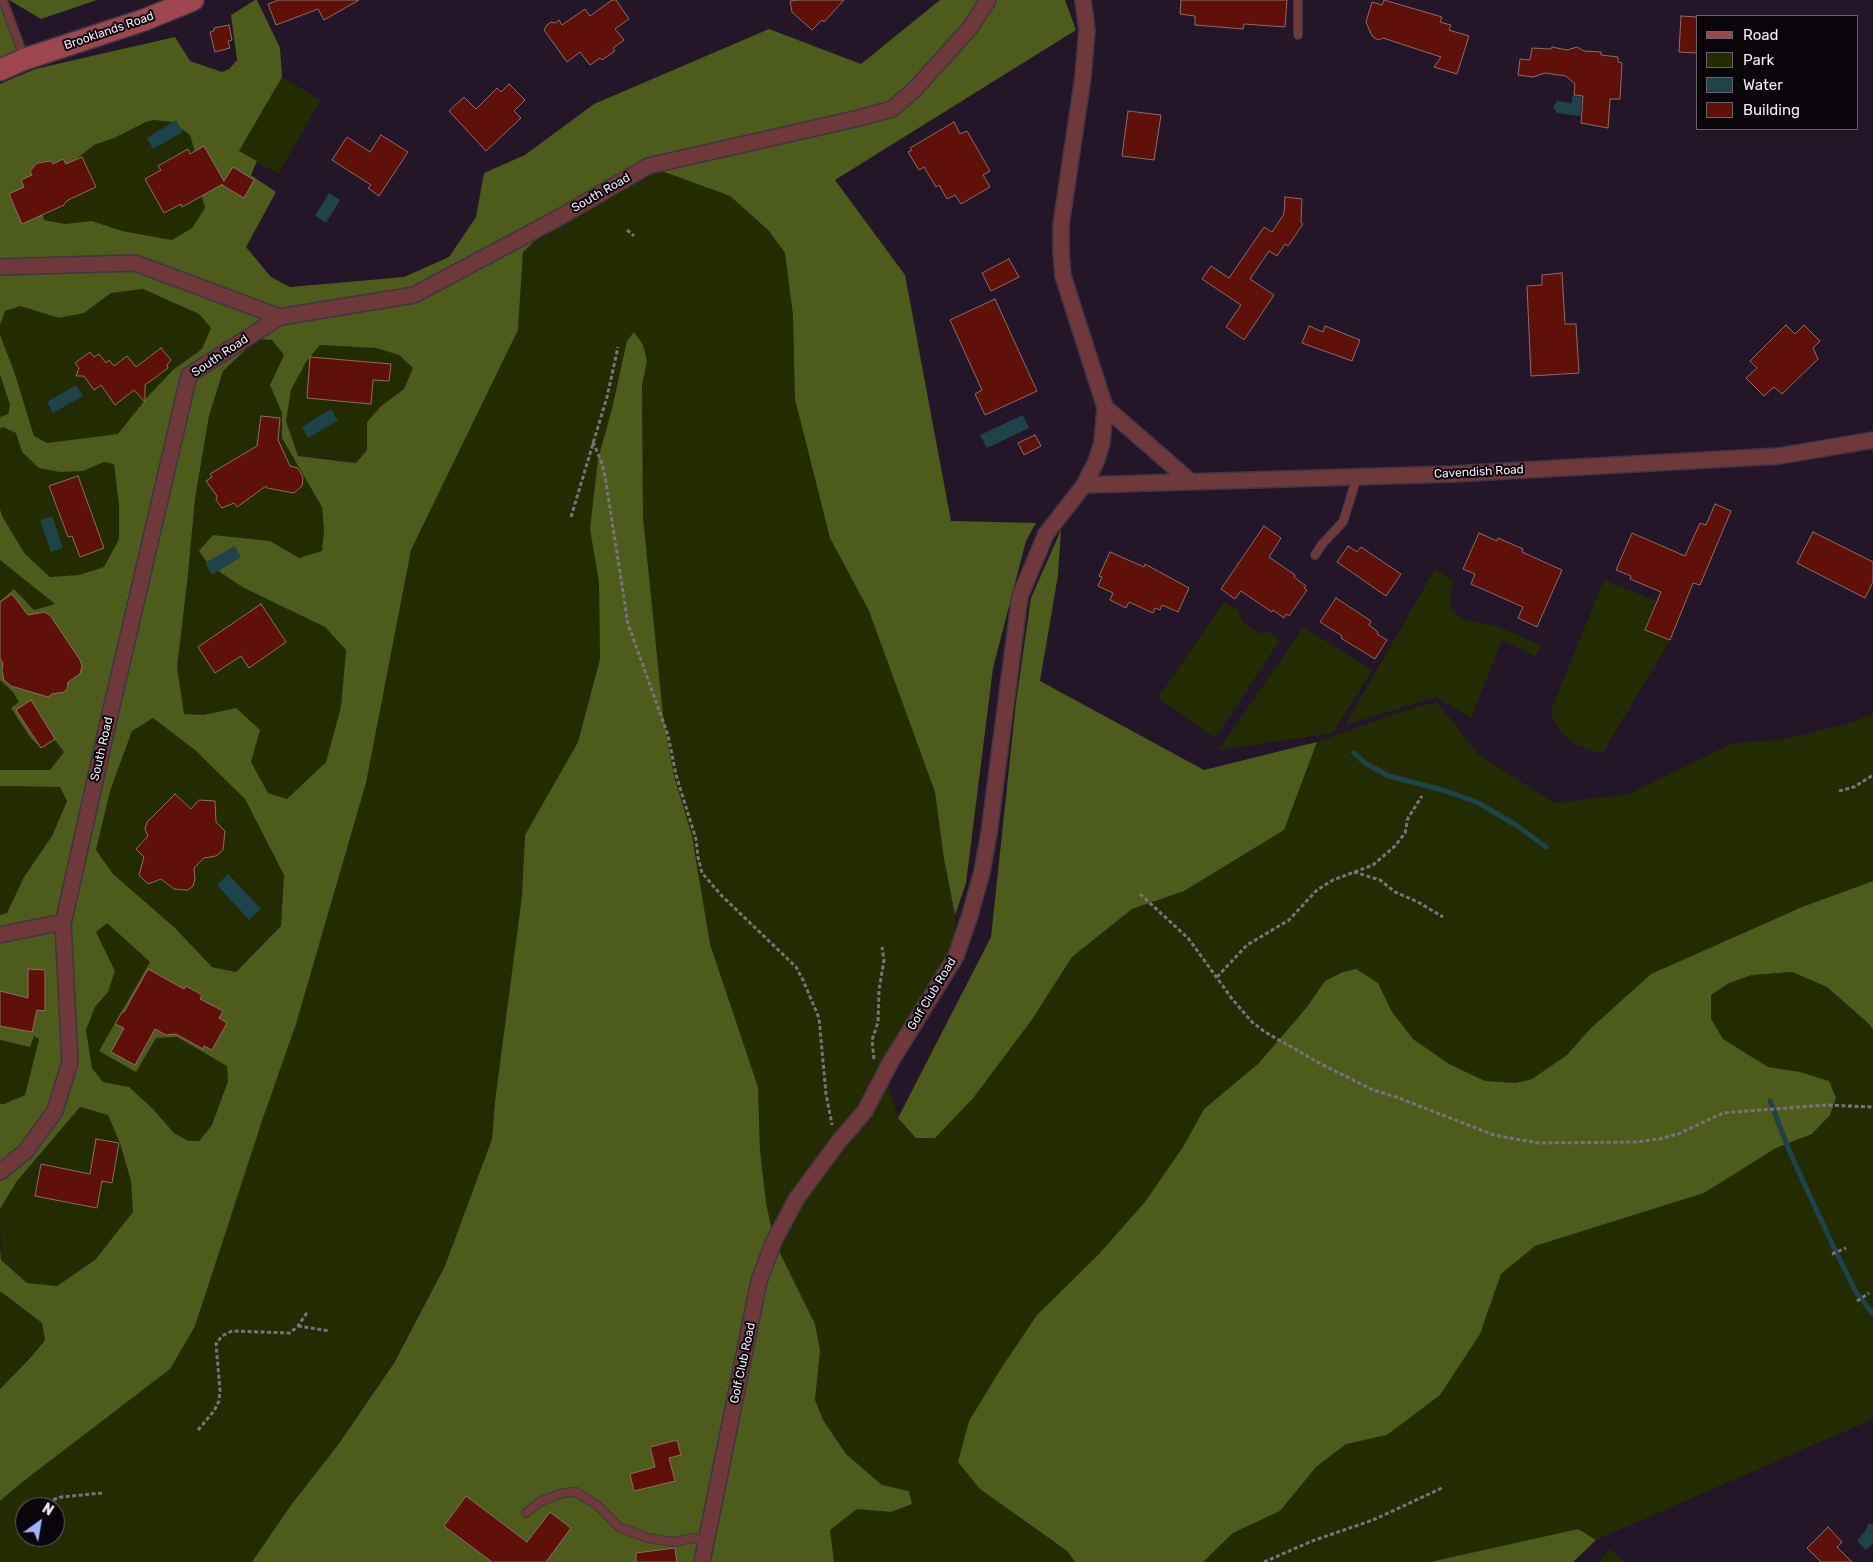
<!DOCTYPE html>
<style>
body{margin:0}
#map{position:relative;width:1873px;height:1562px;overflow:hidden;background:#231628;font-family:Rubik,sans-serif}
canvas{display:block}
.legend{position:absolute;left:1696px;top:15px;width:162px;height:115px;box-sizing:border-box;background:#09050b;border:1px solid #676169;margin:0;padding:6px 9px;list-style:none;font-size:15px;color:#f3eaf7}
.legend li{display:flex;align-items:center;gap:10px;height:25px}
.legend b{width:25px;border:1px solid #676169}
.north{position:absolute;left:15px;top:1497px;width:50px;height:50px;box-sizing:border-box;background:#09050b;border:1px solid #676169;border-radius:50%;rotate:32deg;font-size:14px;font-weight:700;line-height:20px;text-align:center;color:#f3eaf7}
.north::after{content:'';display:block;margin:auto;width:18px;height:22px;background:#9fb3fd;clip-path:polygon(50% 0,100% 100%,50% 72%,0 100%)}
</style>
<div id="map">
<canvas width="1873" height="1562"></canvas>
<ul class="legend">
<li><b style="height:6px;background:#9e464d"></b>Road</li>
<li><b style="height:14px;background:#232c00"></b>Park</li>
<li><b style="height:14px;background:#1e434b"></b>Water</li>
<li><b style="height:14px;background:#5e1009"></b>Building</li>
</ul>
<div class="north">N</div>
</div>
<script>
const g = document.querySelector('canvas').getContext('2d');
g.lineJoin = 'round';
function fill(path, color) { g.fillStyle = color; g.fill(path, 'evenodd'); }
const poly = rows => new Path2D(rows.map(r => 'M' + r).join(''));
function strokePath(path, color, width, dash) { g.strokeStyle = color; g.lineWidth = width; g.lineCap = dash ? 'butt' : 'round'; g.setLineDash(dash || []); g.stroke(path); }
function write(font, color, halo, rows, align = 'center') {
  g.font = font + ' Rubik,sans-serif'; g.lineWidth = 4; g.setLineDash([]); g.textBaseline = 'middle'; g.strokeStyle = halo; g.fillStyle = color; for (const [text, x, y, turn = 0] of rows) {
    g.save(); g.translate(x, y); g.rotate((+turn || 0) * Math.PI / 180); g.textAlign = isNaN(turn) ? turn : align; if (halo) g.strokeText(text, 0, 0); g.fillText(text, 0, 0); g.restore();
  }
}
const green = poly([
 [282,77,321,100,278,174,239,151],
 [154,120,172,122,190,135,198,162,200,190,205,208,192,228,172,240,122,231,92,221,65,224,44,220,41,201,74,161,94,145,114,138,146,122],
 [648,166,730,196,769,231,785,253,818,484,830,538,869,611,935,792,944,859,955,915,956,956,890,1063,888,1085,898,1118,1033,1018,1072,957,1132,909,1184,891,1284,830,1317,742,1401,712,1437,702,1479,755,1554,803,1629,794,1733,743,1781,740,1850,723,1873,714,1873,881,1802,907,1733,937,1590,1029,1567,1055,1532,1079,1516,1083,1485,1081,1449,1064,1413,1039,1392,1012,1378,983,1325,981,1307,1007,1259,1063,1204,1109,1183,1147,1146,1202,1099,1254,1037,1315,1002,1367,969,1421,1019,1518,1067,1551,1075,1562,834,1562,830,1530,857,1509,891,1512,912,1504,909,1491,882,1485,846,1454,823,1420,815,1400,820,1351,815,1324,774,1241,766,1202,760,1150,758,1087,710,944,692,836,674,776,663,715,643,517,642,385,647,361,612,409,598,459,590,529,599,583,600,659,578,742,525,835,522,896,495,1101,492,1139,445,1266,393,1363,338,1445,291,1505,252,1562,0,1562,0,1501,195,1326,263,1118,296,1024,366,783,411,550,518,330,523,252,560,217],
 [25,1507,55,1507,55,1537,25,1537],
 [143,289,199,314,211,328,202,349,173,370,149,395,118,434,47,443,34,436,14,371,0,335,0,325,5,311,20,306,59,318,84,313,111,293],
 [257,339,272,340,284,355,270,385,282,413,282,438,322,507,324,530,322,551,299,559,270,541,213,536,209,565,244,588,325,627,346,650,341,707,326,762,287,799,268,793,251,762,236,708,204,715,184,714,177,667,187,584,195,499,209,416,223,371],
 [320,345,376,348,399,355,413,368,404,389,381,406,367,422,367,450,356,463,328,458,298,456,286,421,291,390,306,362],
 [0,375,10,405,8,414,0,417],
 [2,427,16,433,22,452,60,472,82,471,104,462,114,464,119,505,119,539,104,567,79,575,50,577,25,554,2,516,0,509,0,429],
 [0,560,55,604,34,610,14,589,0,601],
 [1435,569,1453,580,1450,606,1459,616,1465,620,1497,626,1542,646,1535,656,1502,640,1471,718,1436,697,1345,725],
 [1604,580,1657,601,1645,630,1670,640,1602,754,1576,745,1562,734,1550,713],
 [1224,602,1239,611,1239,615,1244,623,1257,632,1261,634,1266,630,1280,640,1215,738,1158,698],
 [1303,627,1372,670,1333,733,1219,750],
 [0,680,13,692,19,702,55,739,64,752,50,770,0,770],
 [153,718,195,750,245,799,284,875,281,926,236,972,212,967,175,928,113,874,96,850,110,791,132,731],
 [0,786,60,787,67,801,52,836,24,877,7,914,0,915],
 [107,923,150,962,115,1024,156,1037,177,1037,227,1066,228,1081,212,1125,199,1141,189,1141,174,1133,152,1108,129,1087,103,1082,92,1068,86,1030,95,1007,108,992,115,971,96,932],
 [1792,972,1827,987,1869,1024,1873,1030,1873,1419,1596,1540,1578,1529,1430,1562,1203,1562,1233,1533,1280,1511,1316,1467,1346,1444,1387,1435,1480,1334,1500,1274,1535,1246,1704,1193,1776,1148,1812,1134,1829,1115,1836,1098,1800,1072,1768,1067,1723,1039,1711,1019,1711,995,1729,983,1752,975],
 [34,1036,39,1039,25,1096,4,1104,0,1104,0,1040,30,1047],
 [80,1107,108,1115,120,1143,131,1181,133,1213,95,1260,57,1286,27,1283,1,1260,0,1209,17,1181],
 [0,1291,42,1323,45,1340,0,1389],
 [1610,1549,1625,1562,1599,1562]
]);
const forest = poly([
 [9,0,97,0,41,19],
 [255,0,257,0,280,48,282,77,239,151,257,161,251,175,276,192,246,247,271,277,290,287,404,277,449,257,476,217,484,173,525,155,594,104,769,29,861,64,940,0,1065,0,1076,30,835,180,905,275,951,521,1036,523,1026,541,993,668,966,883,955,915,944,859,935,792,869,611,830,538,795,399,793,315,785,253,769,231,730,196,648,166,560,217,523,252,518,330,411,550,366,783,296,1024,263,1118,195,1326,170,1369,21,1483,0,1501,0,1389,31,1357,45,1340,42,1323,0,1291,0,1247,1,1260,27,1283,57,1286,95,1260,133,1212,131,1181,120,1143,108,1115,80,1107,17,1181,0,1209,0,1104,4,1104,25,1095,39,1039,34,1036,30,1047,0,1040,0,915,7,913,24,877,52,836,67,801,60,787,0,786,0,770,50,770,64,752,55,740,41,748,30,737,11,708,19,702,13,692,0,680,0,601,14,589,34,610,55,604,0,560,0,509,2,516,25,554,50,577,79,575,104,567,119,539,119,505,114,464,104,462,83,471,60,472,39,468,22,452,16,433,2,427,0,429,0,417,8,414,10,405,0,375,0,335,14,371,34,436,47,443,118,434,149,395,173,370,202,349,211,328,199,314,143,289,111,293,84,313,59,318,20,306,5,311,0,325,0,84,35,69,175,37,190,61,222,72,229,69,237,60,231,15],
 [154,120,172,122,190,135,198,162,200,190,205,208,192,228,172,240,122,231,92,221,65,224,44,220,41,201,74,161,94,145,114,138,146,122],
 [257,339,272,340,284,355,270,385,282,413,282,438,322,507,324,530,322,551,299,558,270,541,213,535,199,551,209,565,244,588,325,627,346,650,341,707,326,762,287,799,268,793,251,762,260,730,236,708,204,715,184,714,177,667,187,584,195,499,209,416,223,371],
 [320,345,376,348,399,355,413,368,404,389,381,406,367,422,367,450,356,463,298,456,286,421,291,390,306,362],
 [153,718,195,750,245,799,284,875,281,926,236,972,212,967,175,928,113,874,96,850,110,791,132,731],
 [107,923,150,962,99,1051,136,1072,156,1038,177,1037,227,1066,228,1081,212,1125,199,1141,189,1141,174,1133,152,1108,129,1087,103,1082,92,1068,86,1030,95,1007,108,992,115,971,96,932],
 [0,2,22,51,0,61],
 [634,332,643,345,647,361,642,385,643,517,663,715,674,776,692,836,710,944,758,1087,760,1150,766,1202,774,1241,815,1324,820,1351,815,1400,823,1420,846,1454,882,1485,909,1491,912,1504,891,1512,857,1509,830,1530,834,1562,252,1562,291,1505,338,1445,394,1363,445,1266,492,1139,495,1101,522,896,525,835,578,742,600,659,599,583,590,529,598,459,612,409,627,341],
 [1061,530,1058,575,1040,681,1204,770,1317,742,1284,830,1184,891,1132,909,1072,957,1033,1018,974,1097,935,1138,916,1138,898,1118,991,937,1016,702,1031,598],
 [1873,881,1873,1030,1869,1024,1827,987,1792,972,1752,975,1729,983,1711,995,1711,1019,1723,1039,1768,1067,1800,1072,1829,1081,1836,1098,1830,1115,1812,1134,1776,1148,1704,1193,1535,1246,1501,1274,1480,1334,1440,1395,1387,1435,1346,1444,1316,1467,1280,1511,1233,1533,1203,1562,1075,1562,1067,1551,980,1489,958,1462,969,1421,1002,1367,1037,1315,1099,1254,1145,1202,1183,1147,1204,1109,1259,1063,1307,1007,1325,981,1343,972,1356,969,1378,983,1392,1012,1413,1039,1449,1064,1485,1081,1516,1083,1532,1079,1567,1055,1590,1029,1651,974,1802,907],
 [1578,1529,1596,1540,1573,1562,1430,1562]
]);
const water = poly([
 [1572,96,1582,97,1580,116,1557,113,1553,107,1557,101,1572,103],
 [176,120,183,132,153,149,147,138],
 [329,193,340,200,326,223,315,216],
 [76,385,83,396,53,413,47,402],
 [331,409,338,420,308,438,302,427],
 [1023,415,1029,428,987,448,980,435],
 [52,516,63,548,51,552,40,520],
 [235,546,241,557,212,575,205,563],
 [228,874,261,909,249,920,217,885],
 [1869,1523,1873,1525,1873,1544,1866,1550,1857,1541,1865,1531]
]);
const stream = poly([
 [1354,753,1365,763,1389,776,1446,791,1479,803,1519,827,1546,847],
 [1770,1101,1791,1155,1836,1252,1856,1292,1873,1314]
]);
const building = poly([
 [279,0,359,0,324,20,318,9,276,25,268,4,279,0],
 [612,0,616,0,629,19,615,29,624,40,613,48,615,51,602,60,600,58,590,65,580,52,567,62,544,30,547,25,551,22,555,23,559,20,562,25,585,9,590,16,612,0],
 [799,0,844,0,824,22,822,20,812,30,792,12,790,1,799,0],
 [1181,0,1287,0,1285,27,1244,24,1243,29,1195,25,1195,16,1180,14,1181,0],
 [1384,0,1442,17,1440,22,1451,25,1449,30,1469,36,1457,74,1434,67,1441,57,1383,38,1378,40,1372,36,1366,22,1372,2,1382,5,1384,0],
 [1681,16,1697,17,1697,53,1679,52,1681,16],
 [229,25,232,40,228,41,230,48,215,52,210,32,214,31,214,28,229,25],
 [1552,47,1567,50,1577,47,1584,51,1601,52,1601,55,1618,57,1618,62,1622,63,1620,99,1610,99,1608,128,1581,123,1583,96,1574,95,1575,84,1566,76,1545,73,1533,77,1518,75,1520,59,1530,60,1532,48,1551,49,1552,47],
 [509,84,525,100,514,111,521,118,486,151,449,111,464,97,476,109,497,88,501,92,509,84],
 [1128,111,1161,115,1154,160,1122,156,1128,111],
 [954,122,960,134,967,131,990,171,983,175,990,187,961,204,955,195,947,199,939,185,936,187,924,167,919,170,908,152,912,150,910,148,954,122],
 [381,135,408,152,379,196,368,188,371,185,332,160,347,137,370,152,381,135],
 [204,146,224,181,233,167,254,180,244,198,222,185,223,184,182,207,181,204,164,213,145,179,161,170,158,166,188,149,190,154,204,146],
 [82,157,96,187,68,200,64,204,64,205,22,224,9,194,24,187,21,180,32,175,30,171,37,163,51,161,53,164,63,159,66,164,82,157],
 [1285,197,1302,199,1301,222,1303,224,1288,246,1285,244,1277,256,1269,251,1250,279,1274,295,1244,340,1226,327,1241,305,1202,279,1211,266,1229,278,1264,227,1272,232,1284,214,1285,197],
 [1009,259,1019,277,991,291,982,273,1009,259],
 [1562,273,1565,324,1576,324,1579,373,1531,376,1527,286,1542,285,1542,275,1562,273],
 [995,299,1037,391,985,415,975,394,982,390,950,320,995,299],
 [1786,325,1795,334,1804,325,1820,341,1813,348,1818,359,1782,394,1774,387,1764,396,1746,378,1757,368,1750,361,1786,325],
 [1309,326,1323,332,1325,326,1360,340,1352,361,1302,343,1309,326],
 [161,348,171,360,167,365,168,368,145,385,145,402,134,390,115,405,101,385,94,390,84,376,76,376,79,368,75,363,90,352,94,357,99,354,106,363,109,360,114,366,127,356,136,367,161,348],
 [310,357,391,364,389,381,373,380,371,404,307,398,310,357],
 [261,416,280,418,278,440,290,466,298,468,303,477,302,486,294,493,267,488,266,486,237,507,234,503,222,508,216,500,217,496,206,481,212,477,210,474,257,446,261,416],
 [1035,435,1041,446,1024,455,1018,443,1035,435],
 [78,476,104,548,80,557,72,536,68,537,49,486,78,476],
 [1715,504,1731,511,1700,585,1693,583,1670,640,1645,630,1661,592,1630,579,1631,576,1616,570,1632,533,1685,556,1700,523,1706,525,1715,504],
 [1264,526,1281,538,1269,557,1295,575,1294,577,1306,586,1304,588,1307,590,1289,616,1286,614,1284,618,1273,610,1272,612,1241,591,1235,599,1221,589,1264,526],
 [1813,532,1873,562,1873,582,1865,598,1797,563,1813,532],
 [1479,533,1497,541,1498,538,1523,549,1522,552,1562,570,1537,627,1518,618,1523,607,1471,584,1475,574,1463,569,1479,533],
 [1348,546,1357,552,1361,547,1401,574,1386,596,1337,562,1348,546],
 [1110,552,1144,567,1145,564,1189,588,1178,612,1162,605,1160,610,1155,608,1153,613,1129,602,1126,608,1110,600,1113,593,1098,586,1102,577,1099,576,1110,552],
 [12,594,28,615,44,612,50,615,80,660,82,666,80,674,68,682,67,689,64,692,52,694,48,697,11,686,4,680,2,671,3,663,0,659,0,602,12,594],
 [1336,598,1371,621,1369,625,1378,632,1377,634,1387,640,1375,659,1341,638,1342,636,1320,622,1336,598],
 [261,604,286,642,249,668,241,656,215,673,198,647,261,604],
 [31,700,55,739,41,748,16,710,31,700],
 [175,794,191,809,199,800,215,801,216,822,225,831,223,850,216,856,204,858,194,868,195,879,193,886,188,890,184,890,174,889,161,879,148,884,139,875,144,857,136,849,148,836,145,829,147,822,175,794],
 [28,969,45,970,45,1011,37,1010,32,1032,0,1026,0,991,28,998,28,969],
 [148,969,184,989,186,986,202,995,200,999,223,1011,219,1018,227,1023,212,1050,204,1046,203,1049,176,1034,166,1035,155,1029,135,1065,111,1052,124,1028,115,1024,122,1012,124,1012,148,969],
 [96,1139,119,1143,112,1183,102,1181,97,1208,35,1196,41,1164,90,1174,96,1139],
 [677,1440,681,1455,669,1458,675,1481,634,1491,630,1474,655,1467,650,1447,677,1440],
 [466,1496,527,1542,550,1512,571,1528,546,1562,492,1562,444,1526,466,1496],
 [1828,1527,1842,1542,1837,1547,1852,1562,1821,1562,1807,1548,1828,1527],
 [675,1548,677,1562,636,1562,636,1553,675,1548]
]);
const path = poly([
 [627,230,634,236],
 [593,442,601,461,605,476,628,624,668,735,676,775,696,839,698,857,702,873,722,896,796,967,803,980,819,1018,826,1094,832,1125],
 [571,517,607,397,618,347],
 [1839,791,1854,787,1873,775],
 [1354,872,1380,880,1395,892,1418,902,1443,917],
 [1140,894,1188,938,1233,1000,1252,1022,1265,1032,1321,1064,1373,1090,1396,1097,1494,1135,1538,1143,1635,1142,1659,1139,1678,1134,1723,1113,1826,1105,1873,1107],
 [1217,977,1247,945,1289,920,1317,890,1333,880,1373,865,1395,846,1405,833,1408,818,1422,796],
 [874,1059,872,1040,878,1022,879,990,884,960,882,947],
 [1832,1254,1846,1248],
 [1857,1301,1869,1293],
 [298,1326,330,1331],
 [198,1430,214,1411,219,1401,220,1390,216,1344,222,1336,232,1331,290,1333,298,1326,308,1311],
 [42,1506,47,1502,61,1497,102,1493],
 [1264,1562,1312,1541,1373,1520,1442,1488]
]);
const service = poly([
 [3,0,24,57],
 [1298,0,1298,35],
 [1315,555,1323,543,1343,522,1357,477],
 [526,1513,541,1501,563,1493,576,1492,597,1505,619,1527,648,1538,674,1542,692,1538,706,1540]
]);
const minor = poly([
 [1083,0,1087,30,1083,77,1061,225,1061,252,1063,276,1105,407,1191,482],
 [0,267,135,263,280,317],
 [1084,485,1452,474,1779,456,1873,440],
 [0,935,53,924,63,924],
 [0,1172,26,1151,55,1111,70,1062,63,924,107,727,189,375,280,317,414,295,560,217,648,166,859,118,892,109,914,90,970,28,988,0],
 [702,1562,759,1281,774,1241,797,1198,840,1140,865,1111,890,1063,956,956,970,915,982,872,989,833,1020,596,1046,534,1084,485,1096,462,1102,443,1105,407]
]);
const secondary = poly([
 [0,70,25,59,144,20,193,0]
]);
const streetNames = [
 ["Brooklands Road",109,31,-19],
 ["South Road",601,193,-30],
 ["South Road",220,356,-34],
 ["Cavendish Road",1479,472,-3],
 ["South Road",102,749,-77],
 ["Golf Club Road",932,994,-59],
 ["Golf Club Road",743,1363,-78]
];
fill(green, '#232c00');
fill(forest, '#4d5b1b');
fill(water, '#1e434b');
strokePath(stream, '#1e434b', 5);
fill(building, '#5e1009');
strokePath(building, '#8a6e68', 1);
strokePath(service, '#403445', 10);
strokePath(minor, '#403445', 18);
strokePath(secondary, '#403445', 24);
strokePath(path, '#7c7080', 3, [4, 2.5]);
strokePath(service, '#6f393c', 8);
strokePath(minor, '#6f393c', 15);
strokePath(secondary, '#9e464d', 21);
write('12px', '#f3eaf7', '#09050b', streetNames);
</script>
